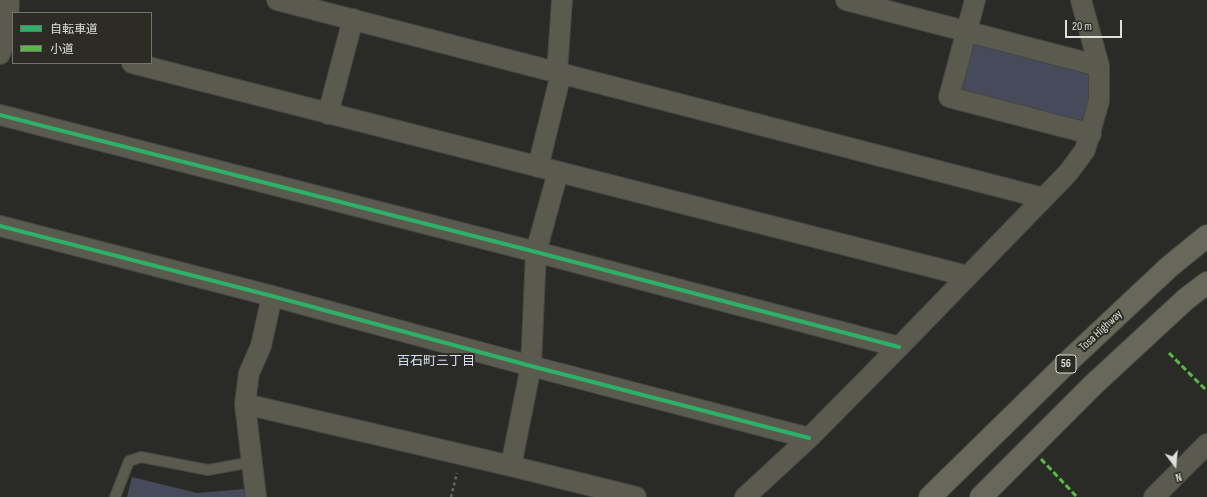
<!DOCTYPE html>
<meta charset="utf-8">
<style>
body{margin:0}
#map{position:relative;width:1207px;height:497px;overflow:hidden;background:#2a2a26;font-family:"Sofia Sans Condensed","Noto Sans JP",sans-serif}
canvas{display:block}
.legend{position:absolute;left:12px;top:12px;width:140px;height:52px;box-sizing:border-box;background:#2c2c24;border:1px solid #73746d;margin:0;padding:5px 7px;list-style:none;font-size:12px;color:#dedfda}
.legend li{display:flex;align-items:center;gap:8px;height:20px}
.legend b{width:20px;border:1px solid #73746d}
.north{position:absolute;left:1155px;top:445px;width:40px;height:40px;-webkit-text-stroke:3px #2c2c24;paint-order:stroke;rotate:164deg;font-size:11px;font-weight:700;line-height:16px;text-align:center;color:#dedfda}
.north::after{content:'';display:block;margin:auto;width:14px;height:18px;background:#dedfda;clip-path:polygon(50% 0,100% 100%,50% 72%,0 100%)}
.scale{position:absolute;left:1065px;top:20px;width:57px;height:18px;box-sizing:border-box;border:2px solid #dedfda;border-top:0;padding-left:5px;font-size:12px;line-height:14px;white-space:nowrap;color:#dedfda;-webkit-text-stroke:3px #2c2c24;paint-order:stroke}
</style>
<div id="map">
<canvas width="1207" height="497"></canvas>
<ul class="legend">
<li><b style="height:5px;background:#2db169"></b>自転車道</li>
<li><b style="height:5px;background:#58b947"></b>小道</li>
</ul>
<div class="north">N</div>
<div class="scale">20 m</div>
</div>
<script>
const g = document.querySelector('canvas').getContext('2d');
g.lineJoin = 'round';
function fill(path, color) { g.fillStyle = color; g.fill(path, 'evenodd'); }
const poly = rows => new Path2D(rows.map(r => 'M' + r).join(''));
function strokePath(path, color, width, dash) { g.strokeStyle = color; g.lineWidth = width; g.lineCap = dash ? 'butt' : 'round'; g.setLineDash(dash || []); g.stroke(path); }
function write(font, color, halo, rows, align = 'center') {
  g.font = font + ' "Sofia Sans Condensed","Noto Sans JP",sans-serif'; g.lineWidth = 4; g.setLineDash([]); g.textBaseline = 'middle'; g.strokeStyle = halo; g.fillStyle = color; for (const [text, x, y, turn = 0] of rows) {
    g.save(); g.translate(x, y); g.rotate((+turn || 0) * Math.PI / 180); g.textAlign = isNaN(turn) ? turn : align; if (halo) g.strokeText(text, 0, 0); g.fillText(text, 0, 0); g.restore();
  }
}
const green = poly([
 [972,37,1085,69,1092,82,1089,117,1077,122,960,92],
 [132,477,197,493,245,489,247,497,127,497]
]);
const path = poly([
 [451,497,457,473]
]);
const lane = poly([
 [115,497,129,461,141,457,208,470,252,462]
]);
const street = poly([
 [277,0,1043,198],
 [846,0,1099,66],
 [975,0,949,97,1091,134],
 [0,54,8,31,9,0],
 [132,63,967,276],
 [557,73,562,0],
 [328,114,353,19],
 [0,115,536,252,899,347],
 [538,167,561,74],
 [0,226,272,296,531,366,809,438],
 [245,404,511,466,636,497],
 [511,466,531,366,536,252,558,172],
 [256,497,245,404,249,373,261,346,272,296],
 [745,497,809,438,899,347,1068,173,1085,150,1099,101,1099,66,1081,0],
 [1154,497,1207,444]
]);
const highway = poly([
 [930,497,1072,358,1169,267,1207,236],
 [981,497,1093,385,1186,299,1207,283]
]);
const quiet = poly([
 [1169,353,1207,391],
 [1041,459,1077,497]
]);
const cycleway = poly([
 [0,115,536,252,899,347],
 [0,226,272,296,531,366,809,438]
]);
const shields = [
 [1066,364,20]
];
const shieldNames = [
 ["56",1066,364]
];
const streetNames = [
 ["Tosa Highway",1101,331,-43]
];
const neighbourhoodNames = [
 ["百石町三丁目",436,362]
];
fill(green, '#464a5b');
strokePath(lane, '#464644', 12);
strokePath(street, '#464644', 22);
strokePath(highway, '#464644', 24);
strokePath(path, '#676860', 2.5, [3, 3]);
strokePath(lane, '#5a5a4f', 10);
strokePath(street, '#5a5a4f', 20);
strokePath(highway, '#676859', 22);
strokePath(quiet, '#58b947', 3, [6, 3]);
strokePath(cycleway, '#2db169', 4);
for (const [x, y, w] of shields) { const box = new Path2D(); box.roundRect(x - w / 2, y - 9, w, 18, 3); g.fillStyle = '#2c2c24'; g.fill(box); strokePath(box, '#dedfda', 1); }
write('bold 11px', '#dedfda', null, shieldNames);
write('12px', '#dedfda', '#2c2c24', streetNames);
write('13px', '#d6defa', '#2c2c24', neighbourhoodNames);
</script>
